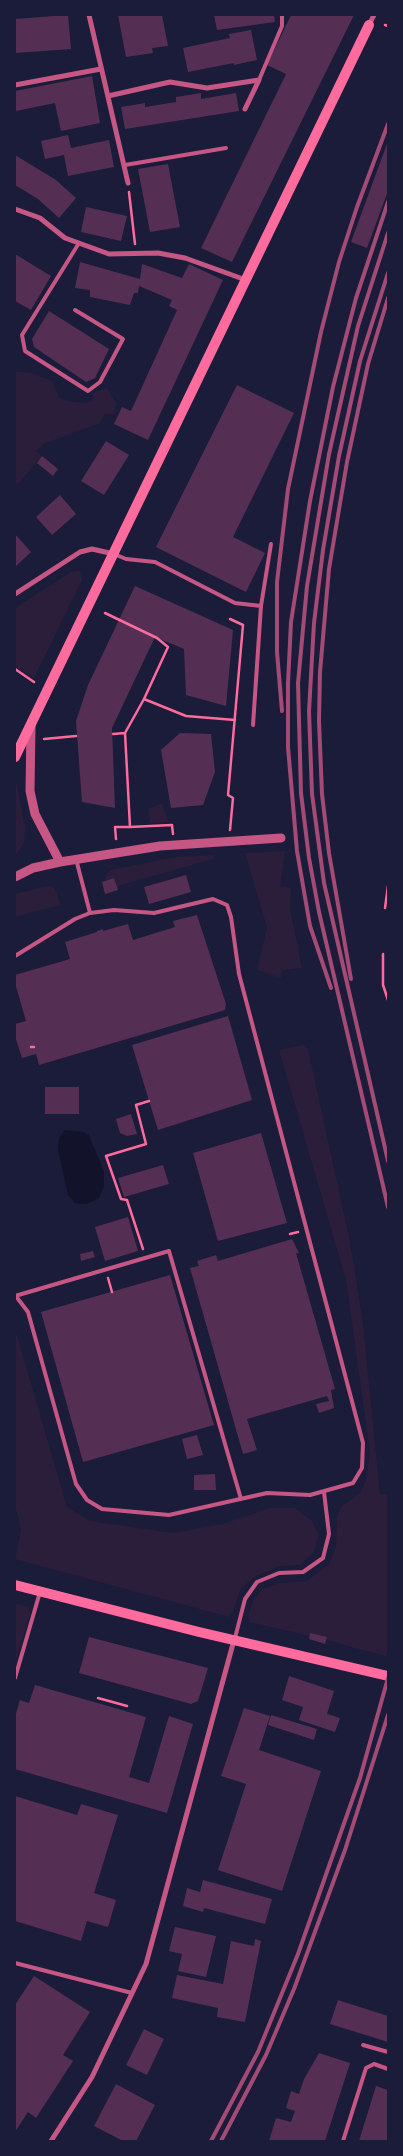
<!DOCTYPE html>
<style>
body{margin:0}
#map{position:relative;width:403px;height:2156px;overflow:hidden;background:#1b1b3a;font-family:"Space Grotesk",sans-serif}
canvas{display:block}
.frame{position:absolute;inset:0;border:16px solid #1b1b3a;pointer-events:none}
</style>
<div id="map">
<canvas width="403" height="2156"></canvas>
<div class="frame"></div>
</div>
<script>
const g = document.querySelector('canvas').getContext('2d');
g.lineJoin = 'round';
function fill(path, color) { g.fillStyle = color; g.fill(path, 'evenodd'); }
const poly = rows => new Path2D(rows.map(r => 'M' + r).join(''));
function strokePath(path, color, width, dash) { g.strokeStyle = color; g.lineWidth = width; g.lineCap = dash ? 'butt' : 'round'; g.setLineDash(dash || []); g.stroke(path); }
const green = poly([
 [15,371,31,373,52,381,59,397,66,401,85,403,92,401,94,392,107,388,116,403,115,415,105,414,100,423,43,444,36,451,42,456,19,483,15,484],
 [76,571,80,571,82,580,34,678,15,666,15,608,71,572],
 [16,781,25,827,24,843,15,856],
 [162,803,169,822,150,823,148,809],
 [285,851,280,887,291,888,290,908,302,968,282,970,281,978,257,970,267,928,245,853],
 [213,855,213,859,118,886,118,890,114,878,105,881,107,873,111,870,175,857],
 [48,886,54,888,57,893,60,905,15,917,15,894],
 [303,1045,308,1049,350,1242,363,1324,380,1494,388,1494,388,1644,386,1656,343,1645,339,1643,250,1622,248,1617,253,1601,262,1589,280,1583,307,1581,329,1564,336,1547,337,1516,341,1507,360,1493,366,1480,370,1452,346,1280,279,1050],
 [15,1329,67,1507,90,1521,173,1533,223,1524,270,1508,295,1508,312,1521,319,1535,313,1553,300,1565,280,1566,254,1577,240,1590,233,1611,229,1617,15,1559,21,1530,15,1505],
 [15,1603,29,1607,30,1614,15,1663]
]);
const water = poly([
 [65,1130,83,1132,89,1135,104,1172,104,1186,99,1198,87,1204,75,1203,68,1195,58,1149,59,1138]
]);
const building = poly([
 [68,15,71,49,15,53,15,19],
 [118,15,162,15,168,46,152,48,153,53,126,57],
 [214,15,274,15,275,22,217,30],
 [291,15,354,15,232,262,201,248,286,74,267,65],
 [251,30,257,60,234,65,234,63,188,72,183,48,230,38,229,34],
 [92,76,100,123,61,131,55,103,16,111,15,91],
 [201,93,201,99,236,93,239,111,125,129,121,107,145,103,145,107,176,102,176,97],
 [68,135,71,148,109,140,114,167,68,176,64,155,45,159,41,141],
 [388,141,388,191,367,248,351,242],
 [15,155,56,180,76,198,59,218,38,199,15,185],
 [168,164,180,227,150,232,138,169],
 [86,207,127,216,121,241,81,232],
 [15,254,51,276,31,310,15,301],
 [80,262,140,279,142,264,182,278,189,264,223,280,148,440,114,424,122,407,131,411,177,310,169,306,172,300,139,286,138,293,134,293,130,305,90,297,90,290,75,288],
 [49,311,109,349,95,378,86,382,34,347,32,339],
 [237,385,294,413,233,537,265,553,246,592,156,547],
 [106,441,129,455,104,495,81,481],
 [42,456,58,469,53,476,37,463],
 [60,495,76,514,52,535,36,517],
 [15,534,31,552,15,567],
 [135,586,233,630,226,706,186,695,184,649,155,637,112,728,115,808,82,802,76,721,88,685],
 [180,733,211,734,215,772,203,805,171,808,161,750],
 [186,875,191,892,149,904,144,887],
 [114,878,118,890,105,894,102,882],
 [197,915,226,1004,225,1010,39,1065,36,1054,22,1058,15,1036,15,1024,26,1021,15,983,15,975,70,959,65,942,97,932,97,931,103,929,103,931,128,924,133,940,175,927,173,921],
 [228,1016,252,1100,158,1130,132,1045],
 [45,1087,79,1087,79,1114,45,1114],
 [131,1114,137,1134,127,1136,120,1133,116,1119],
 [261,1133,287,1223,218,1241,193,1153],
 [163,1165,169,1184,124,1197,118,1178],
 [128,1217,138,1251,105,1261,95,1227],
 [292,1239,299,1253,296,1253,335,1389,331,1390,334,1408,319,1413,316,1404,329,1401,327,1396,247,1419,257,1450,243,1454,190,1268,199,1266,197,1261,216,1255,218,1261],
 [93,1251,95,1257,81,1261,80,1254],
 [170,1275,214,1425,83,1462,41,1312],
 [197,1435,203,1455,187,1459,182,1439],
 [215,1474,216,1490,194,1490,194,1475],
 [310,1633,327,1637,325,1644,309,1639],
 [89,1637,208,1668,198,1701,191,1704,79,1673],
 [289,1676,334,1691,327,1714,340,1718,335,1732,299,1720,303,1707,282,1700],
 [35,1685,146,1717,129,1777,149,1783,169,1716,193,1724,167,1813,15,1769,15,1717,20,1700,29,1703],
 [244,1708,270,1716,259,1750,321,1771,282,1891,218,1870,246,1784,221,1776],
 [271,1715,317,1729,314,1740,268,1725],
 [15,1796,77,1815,81,1804,118,1815,94,1893,116,1900,108,1927,87,1921,81,1941,15,1921],
 [203,1880,272,1899,265,1924,204,1908,203,1912,183,1906,187,1888,200,1892],
 [175,1927,216,1936,206,1977,178,1971,182,1954,169,1951],
 [255,1939,261,1941,245,2022,217,2017,218,2008,172,1998,177,1975,223,1984,231,1941,254,1946],
 [34,1976,90,2012,63,2055,73,2061,36,2118,28,2112,15,2132,15,2005],
 [338,2000,388,2016,388,2042,330,2024],
 [144,2029,164,2039,147,2075,126,2065],
 [319,2053,350,2063,325,2141,269,2141,276,2118,291,2122,295,2111,286,2108,291,2091,299,2094,304,2079],
 [116,2084,155,2105,136,2141,123,2141,94,2126],
 [376,2086,388,2090,388,2141,359,2141]
]);
const path = poly([
 [385,25,388,26],
 [129,192,135,244],
 [105,613,157,638,168,647,144,699,125,733,130,827,115,827,116,839],
 [15,669,34,682],
 [144,699,186,716,235,720],
 [113,734,125,733],
 [44,739,76,736],
 [130,827,172,825,173,834],
 [230,830,233,798,228,795,243,625,230,619],
 [385,908,388,886],
 [383,954,383,985,388,1000],
 [31,1047,34,1047],
 [290,1234,298,1232],
 [143,1249,127,1200,121,1199,106,1156,146,1144,136,1105,149,1101],
 [108,1278,112,1292],
 [98,1698,127,1706]
]);
const service = poly([
 [259,80,282,26,282,15],
 [125,165,226,148],
 [75,310,123,339,100,382,88,391,25,351,22,335,79,243],
 [114,554,126,559,155,562,235,603,261,606],
 [253,725,261,606,271,544],
 [15,956,75,919,90,913,76,859],
 [15,1295,28,1312,76,1484,87,1500,102,1509,169,1515,267,1493,310,1495,353,1483,362,1468,363,1443,239,974,231,917,227,905,213,899,154,913,114,910,90,913],
 [15,1296,169,1251,241,1499],
 [235,1638,245,1599,257,1582,279,1573,303,1572,323,1558,329,1534,324,1492],
 [15,1678,40,1592],
 [15,1963,132,1993],
 [363,2045,388,2052],
 [343,2141,366,2068,374,2064,388,2069]
]);
const minor = poly([
 [89,15,128,183],
 [369,25,374,15],
 [15,85,101,69],
 [108,96,170,82,207,88,259,80,245,109],
 [15,209,40,218,65,238,109,254,158,253,185,258,246,280],
 [15,594,80,552,92,549,114,554],
 [51,2141,92,2077,146,1964,234,1640]
]);
const tertiary = poly([
 [31,726,30,791,35,814,60,862],
 [15,877,33,868,60,862,160,846,281,838]
]);
const secondary = poly([
 [15,757,369,25],
 [15,1585,199,1632,388,1676]
]);
const rail = poly([
 [388,233,358,326,329,454,307,586,298,683,301,793,309,858,319,912,388,1207],
 [388,273,360,361,339,456,323,550,314,623,309,711,312,794,324,883,388,1161],
 [282,711,277,652,277,582,288,489,321,332,339,262,357,207,388,124],
 [351,979,329,853,322,794,319,721,320,672,329,569,347,462,368,364,388,298],
 [331,988,310,926,297,851,288,747,288,683,291,622,310,501,333,387,356,298,388,202],
 [211,2141,258,2052,298,1954,360,1778,388,1678],
 [221,2141,266,2055,294,1989,345,1850,388,1715]
]);
fill(green, '#2a1e3b');
fill(water, '#12122b');
fill(building, '#542f53');
strokePath(path, '#ff6b9d', 2.5);
strokePath(service, '#c65784', 4);
strokePath(minor, '#c65784', 5);
strokePath(tertiary, '#c65784', 9);
strokePath(secondary, '#ff6b9d', 10);
strokePath(rail, '#a44b75', 4);
</script>
